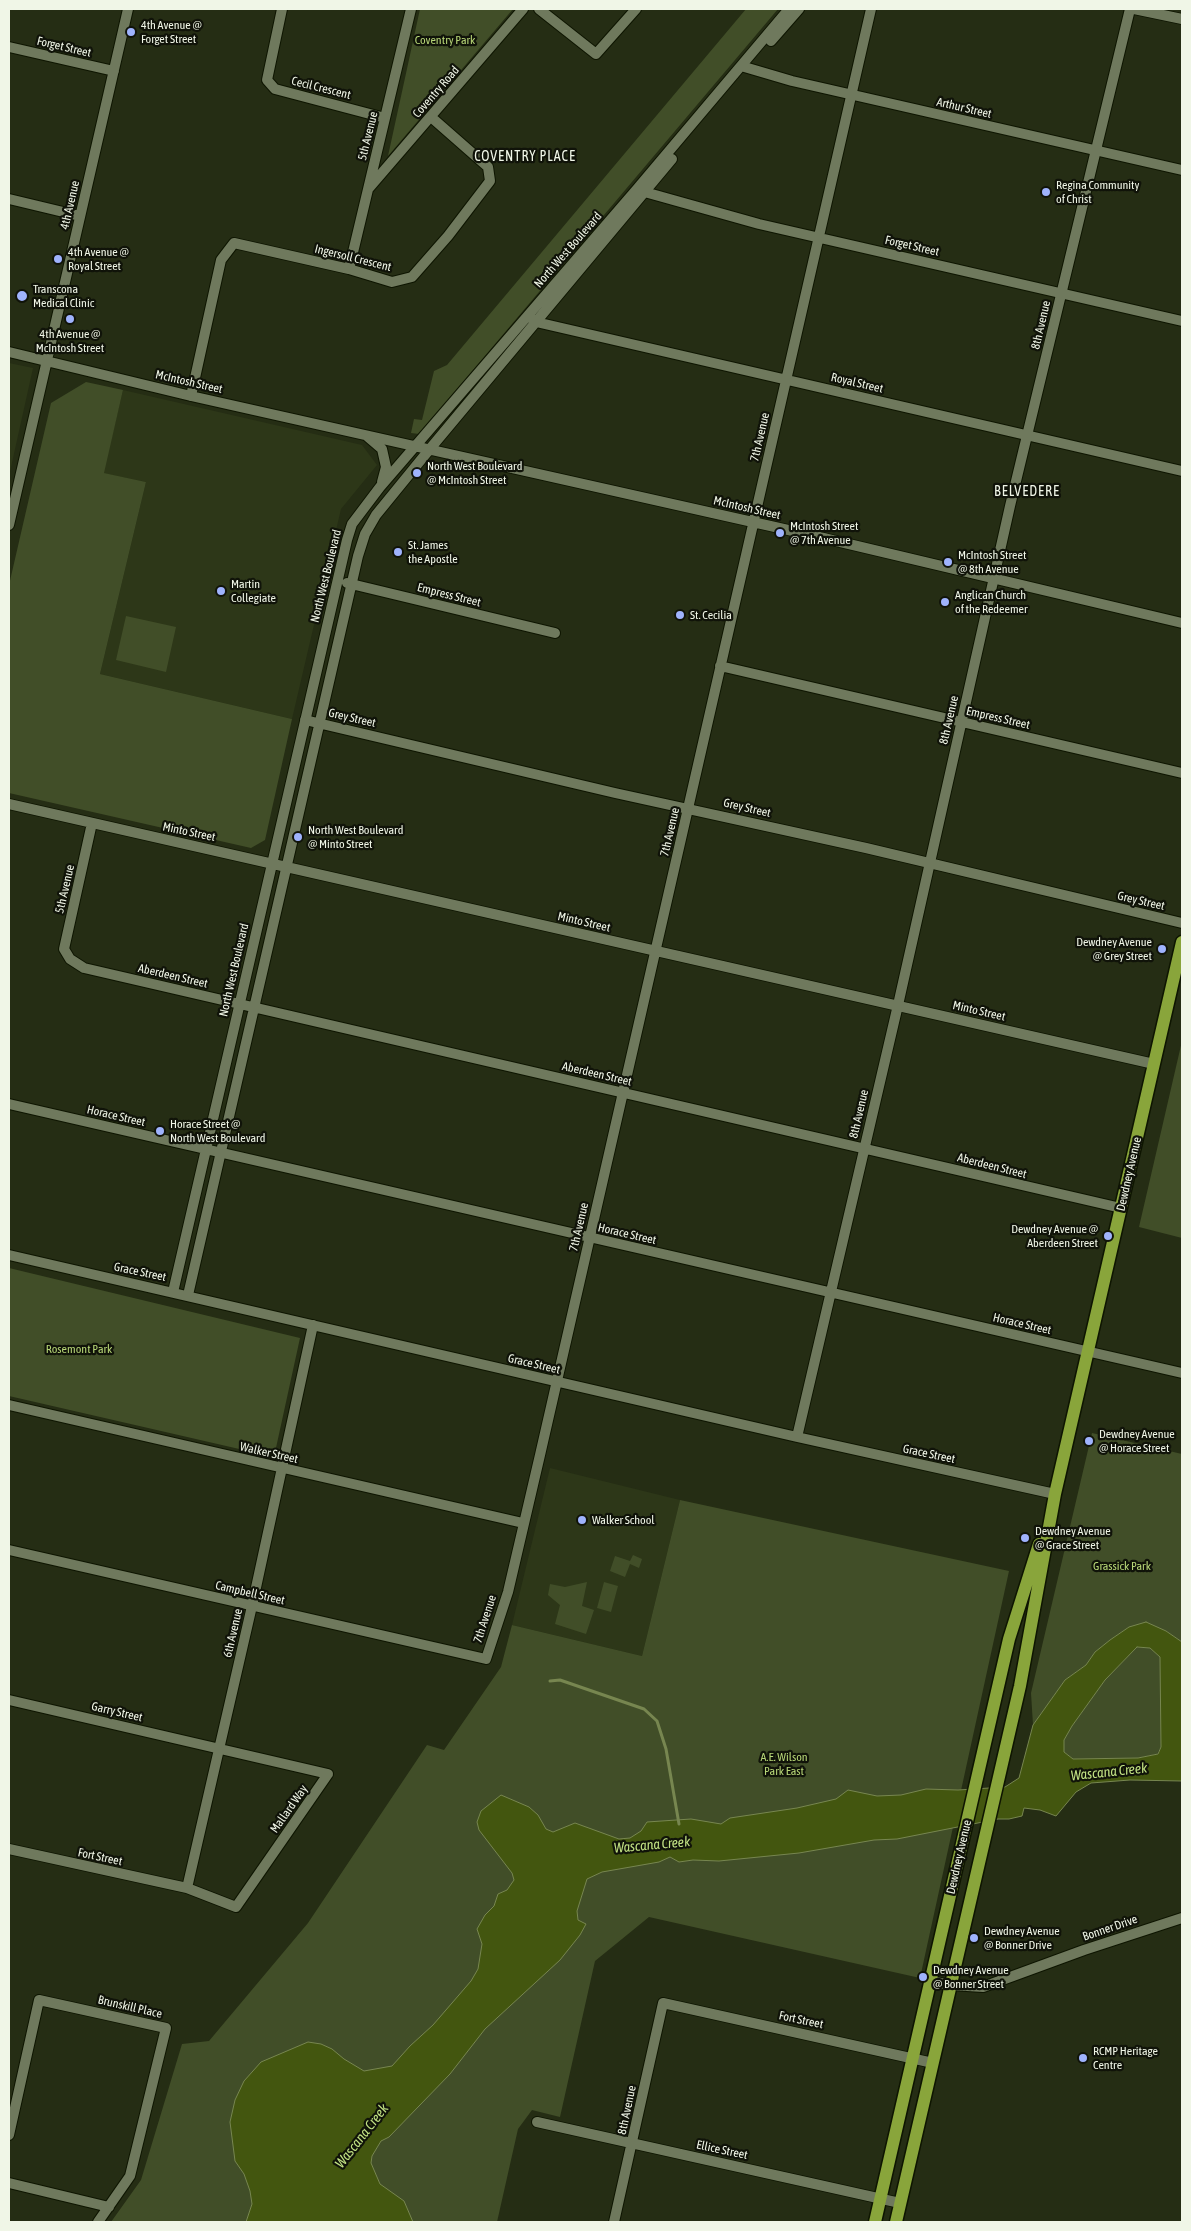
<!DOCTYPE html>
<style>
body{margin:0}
#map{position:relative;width:1191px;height:2231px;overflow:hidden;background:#252d14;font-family:"Asap Condensed",sans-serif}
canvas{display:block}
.frame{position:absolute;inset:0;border:10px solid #f0f6e7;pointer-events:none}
</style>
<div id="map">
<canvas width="1191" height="2231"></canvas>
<div class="frame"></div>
</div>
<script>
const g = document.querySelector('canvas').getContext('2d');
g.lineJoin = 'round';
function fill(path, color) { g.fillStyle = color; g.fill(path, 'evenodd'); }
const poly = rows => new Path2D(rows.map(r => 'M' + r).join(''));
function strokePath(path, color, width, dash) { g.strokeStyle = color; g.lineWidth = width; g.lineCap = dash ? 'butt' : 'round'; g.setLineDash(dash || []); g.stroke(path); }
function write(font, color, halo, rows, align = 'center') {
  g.font = font + ' "Asap Condensed",sans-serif'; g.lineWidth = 4.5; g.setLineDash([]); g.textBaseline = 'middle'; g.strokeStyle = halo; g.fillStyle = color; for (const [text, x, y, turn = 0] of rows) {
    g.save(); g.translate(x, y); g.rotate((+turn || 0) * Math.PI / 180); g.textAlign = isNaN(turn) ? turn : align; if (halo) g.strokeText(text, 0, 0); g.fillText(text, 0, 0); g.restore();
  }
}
const built = poly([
 [9,363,33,368,9,476],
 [123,390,362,445,377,465,341,509,292,719,100,674,146,482,103,473],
 [550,1468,680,1500,642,1656,512,1625]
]);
const green = poly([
 [420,9,513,9,388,156,415,32],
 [746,9,778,9,419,434,411,433,414,419,422,420,434,371,447,365],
 [86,382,123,390,104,473,146,482,100,674,292,719,265,840,251,848,9,793,9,585,51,403],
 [126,616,176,627,166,672,116,660],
 [1182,1041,1182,1238,1139,1227],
 [9,1268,300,1338,274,1457,9,1396],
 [1092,1433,1182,1454,1182,1642,1166,1631,1129,1627,1110,1640,1095,1652,1086,1665,1065,1680,1033,1725,1031,1693],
 [680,1500,1009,1571,920,1978,649,1917,595,1961,560,2117,532,2110,518,2129,497,2222,111,2222,141,2180,182,2044,209,2041,308,1923,427,1745,444,1750,501,1667,512,1625,642,1656],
 [633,1555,642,1559,639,1568,630,1564,625,1577,610,1571,615,1556,630,1561],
 [587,1582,582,1606,594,1610,586,1634,555,1624,560,1605,548,1595,550,1584,565,1587],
 [604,1582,618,1586,611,1612,597,1608],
 [1137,1647,1150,1648,1160,1657,1161,1747,1157,1754,1138,1758,1073,1759,1064,1752,1064,1740,1072,1726,1105,1680]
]);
const water = poly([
 [1146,1622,1166,1631,1182,1642,1182,1781,1130,1780,1091,1783,1076,1792,1056,1816,1040,1810,1024,1808,1022,1816,1009,1819,998,1819,897,1839,874,1840,799,1853,719,1861,693,1860,679,1862,670,1857,659,1862,602,1872,587,1879,577,1911,578,1920,586,1924,580,1935,560,1960,485,2029,450,2074,389,2137,381,2141,372,2156,371,2163,380,2184,404,2201,413,2222,246,2222,252,2204,250,2191,244,2174,235,2161,230,2122,235,2100,244,2081,261,2062,308,2042,321,2044,332,2049,344,2059,364,2071,392,2066,410,2046,433,2025,471,1981,478,1969,482,1944,477,1929,485,1915,494,1906,498,1894,507,1890,514,1880,512,1873,479,1830,477,1822,481,1811,501,1795,529,1807,538,1815,546,1829,553,1832,575,1823,619,1839,630,1838,641,1831,647,1822,691,1819,721,1824,730,1818,797,1808,836,1799,848,1790,877,1796,901,1795,926,1789,958,1790,1005,1787,1019,1778,1033,1725,1065,1680,1086,1665,1095,1652,1110,1640,1129,1627,1146,1622],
 [1137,1647,1150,1648,1160,1657,1161,1747,1158,1754,1138,1758,1073,1759,1064,1752,1064,1740,1072,1726,1105,1680,1137,1647]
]);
const stream = poly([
 [550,1681,560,1680,644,1709,657,1721,666,1749,679,1824]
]);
const minor = poly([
 [282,9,267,80,275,89,385,118],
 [539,9,596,54,636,9],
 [1134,9,1182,19],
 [771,41,799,9],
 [9,47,114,71],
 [741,66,792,81,1182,170],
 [369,188,523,9],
 [641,191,759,224,1182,321],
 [9,199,80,216],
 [349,269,411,9],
 [531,318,536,322,1182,471],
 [9,352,191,396,815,536,1182,623],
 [191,396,221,260,234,243,349,269,392,282,412,277,448,236,490,181,488,167,431,117],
 [368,437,382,449,386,467,382,482],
 [9,525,128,9],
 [347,583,555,633],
 [720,666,1182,773],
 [305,720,615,793,866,848,1182,923],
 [9,804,1154,1064],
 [92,823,64,949,70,959,84,968,1121,1208],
 [9,1104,1182,1373],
 [9,1255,797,1437,1055,1494],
 [173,1292,347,540,352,524,380,487,637,189,789,9],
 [188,1295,358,556,365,534,376,515,429,450,672,159],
 [9,1405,523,1523],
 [797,1437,898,1005,1010,506,1130,9],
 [9,1550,486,1659,508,1592,540,1455,871,9],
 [9,1700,328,1774,236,1907,187,1888,9,1849],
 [187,1888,252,1606,313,1325],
 [930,1981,951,1985,983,1987,1084,1950,1182,1918],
 [537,2122,900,2203],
 [9,2135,39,2000,166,2028,130,2176,98,2222],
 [9,2183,109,2207],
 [614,2222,663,2003,933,2063]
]);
const major = poly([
 [875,2222,1009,1639,1039,1544],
 [896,2222,1020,1686,1055,1494,1182,942]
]);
const markers = [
 [131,32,5,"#9fb3fd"],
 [1046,192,5,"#9fb3fd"],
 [58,259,5,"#9fb3fd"],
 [22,296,6,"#9fb3fd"],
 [70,319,5,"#9fb3fd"],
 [417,473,5,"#9fb3fd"],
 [780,533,5,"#9fb3fd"],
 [398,552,5,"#9fb3fd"],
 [948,562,5,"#9fb3fd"],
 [221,591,5,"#9fb3fd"],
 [945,602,5,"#9fb3fd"],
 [680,615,5,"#9fb3fd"],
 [298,837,5,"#9fb3fd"],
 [1162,949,5,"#9fb3fd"],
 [160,1131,5,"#9fb3fd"],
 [1108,1236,5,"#9fb3fd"],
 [1089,1441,5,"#9fb3fd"],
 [582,1520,5,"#9fb3fd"],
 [1025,1538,5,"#9fb3fd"],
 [974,1938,5,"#9fb3fd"],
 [923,1977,5,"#9fb3fd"],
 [1083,2058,5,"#9fb3fd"]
];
const poiNames = [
 ["4th Avenue @",141,25],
 ["Forget Street",141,39],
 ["Regina Community",1056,185],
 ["of Christ",1056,199],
 ["4th Avenue @",68,252],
 ["Royal Street",68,266],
 ["Transcona",33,289],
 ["Medical Clinic",33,303],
 ["4th Avenue @",70,334,"center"],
 ["McIntosh Street",70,348,"center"],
 ["North West Boulevard",427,466],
 ["@ McIntosh Street",427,480],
 ["McIntosh Street",790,526],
 ["@ 7th Avenue",790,540],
 ["St. James",408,545],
 ["the Apostle",408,559],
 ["McIntosh Street",958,555],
 ["@ 8th Avenue",958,569],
 ["Martin",231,584],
 ["Collegiate",231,598],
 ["Anglican Church",955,595],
 ["of the Redeemer",955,609],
 ["St. Cecilia",690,615],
 ["North West Boulevard",308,830],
 ["@ Minto Street",308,844],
 ["Dewdney Avenue",1152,942,"right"],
 ["@ Grey Street",1152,956,"right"],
 ["Horace Street @",170,1124],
 ["North West Boulevard",170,1138],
 ["Dewdney Avenue @",1098,1229,"right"],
 ["Aberdeen Street",1098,1243,"right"],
 ["Dewdney Avenue",1099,1434],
 ["@ Horace Street",1099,1448],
 ["Walker School",592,1520],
 ["Dewdney Avenue",1035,1531],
 ["@ Grace Street",1035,1545],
 ["Dewdney Avenue",984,1931],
 ["@ Bonner Drive",984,1945],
 ["Dewdney Avenue",933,1970],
 ["@ Bonner Street",933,1984],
 ["RCMP Heritage",1093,2051],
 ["Centre",1093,2065]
];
const parkNames = [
 ["Coventry Park",445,40],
 ["Rosemont Park",79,1349],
 ["Grassick Park",1122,1566],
 ["A.E. Wilson",784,1757],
 ["Park East",784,1771]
];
const streetNames = [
 ["Forget Street",64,47,13],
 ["Cecil Crescent",321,88,14],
 ["Coventry Road",436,92,-49],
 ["Arthur Street",964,108,13],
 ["5th Avenue",368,136,-76],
 ["4th Avenue",70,205,-77],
 ["Forget Street",912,246,13],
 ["North West Boulevard",568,250,-49],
 ["Ingersoll Crescent",353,258,14],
 ["8th Avenue",1041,325,-77],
 ["McIntosh Street",189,382,13],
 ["Royal Street",857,383,13],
 ["7th Avenue",760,437,-77],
 ["McIntosh Street",747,508,13],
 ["North West Boulevard",326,576,-76],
 ["Empress Street",449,595,14],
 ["Grey Street",352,718,13],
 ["Empress Street",998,718,13],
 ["8th Avenue",949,720,-77],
 ["Grey Street",747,808,13],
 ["Minto Street",189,832,12],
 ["7th Avenue",670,832,-77],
 ["5th Avenue",65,889,-77],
 ["Grey Street",1141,901,13],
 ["Minto Street",584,922,13],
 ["North West Boulevard",234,970,-77],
 ["Aberdeen Street",173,976,13],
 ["Minto Street",979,1011,13],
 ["Aberdeen Street",597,1074,13],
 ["8th Avenue",859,1114,-77],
 ["Horace Street",116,1116,13],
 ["Aberdeen Street",992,1166,14],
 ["Dewdney Avenue",1129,1174,-77],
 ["7th Avenue",579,1227,-77],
 ["Horace Street",627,1234,13],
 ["Grace Street",140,1272,12],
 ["Horace Street",1022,1324,13],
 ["Grace Street",534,1364,13],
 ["Walker Street",269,1453,13],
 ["Grace Street",929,1454,12],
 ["Campbell Street",250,1593,13],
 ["7th Avenue",485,1619,-72],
 ["6th Avenue",233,1633,-77],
 ["Garry Street",117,1712,13],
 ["Mallard Way",289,1809,-55],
 ["Fort Street",100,1857,12],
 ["Dewdney Avenue",959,1857,-77],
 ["Bonner Drive",1110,1928,-19],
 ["Brunskill Place",130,2007,13],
 ["Fort Street",801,2020,12],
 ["8th Avenue",627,2110,-78],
 ["Ellice Street",722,2150,12]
];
const neighbourhoodNames = [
 ["COVENTRY PLACE",525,157],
 ["BELVEDERE",1027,492]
];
const waterNames = [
 ["Wascana Creek",1109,1772,-6],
 ["Wascana Creek",652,1845,-5],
 ["Wascana Creek",362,2136,-52]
];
fill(built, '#2d3718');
fill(green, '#414e28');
fill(water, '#43560f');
strokePath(water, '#778650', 1);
strokePath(stream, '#778650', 3);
strokePath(minor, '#0e1501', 12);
strokePath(major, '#0e1501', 15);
strokePath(minor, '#6f795d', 10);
strokePath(major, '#89a53b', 12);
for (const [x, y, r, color] of markers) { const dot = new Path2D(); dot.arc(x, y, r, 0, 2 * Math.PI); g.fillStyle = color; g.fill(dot); strokePath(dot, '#101309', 2); }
write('12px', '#f0f6e7', '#101309', poiNames, 'left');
write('12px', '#b7d677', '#101309', parkNames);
write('12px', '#f0f6e7', '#101309', streetNames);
g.letterSpacing = '1px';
write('14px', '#f0f6e7', '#101309', neighbourhoodNames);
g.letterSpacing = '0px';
write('italic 14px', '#c3e384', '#101309', waterNames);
</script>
